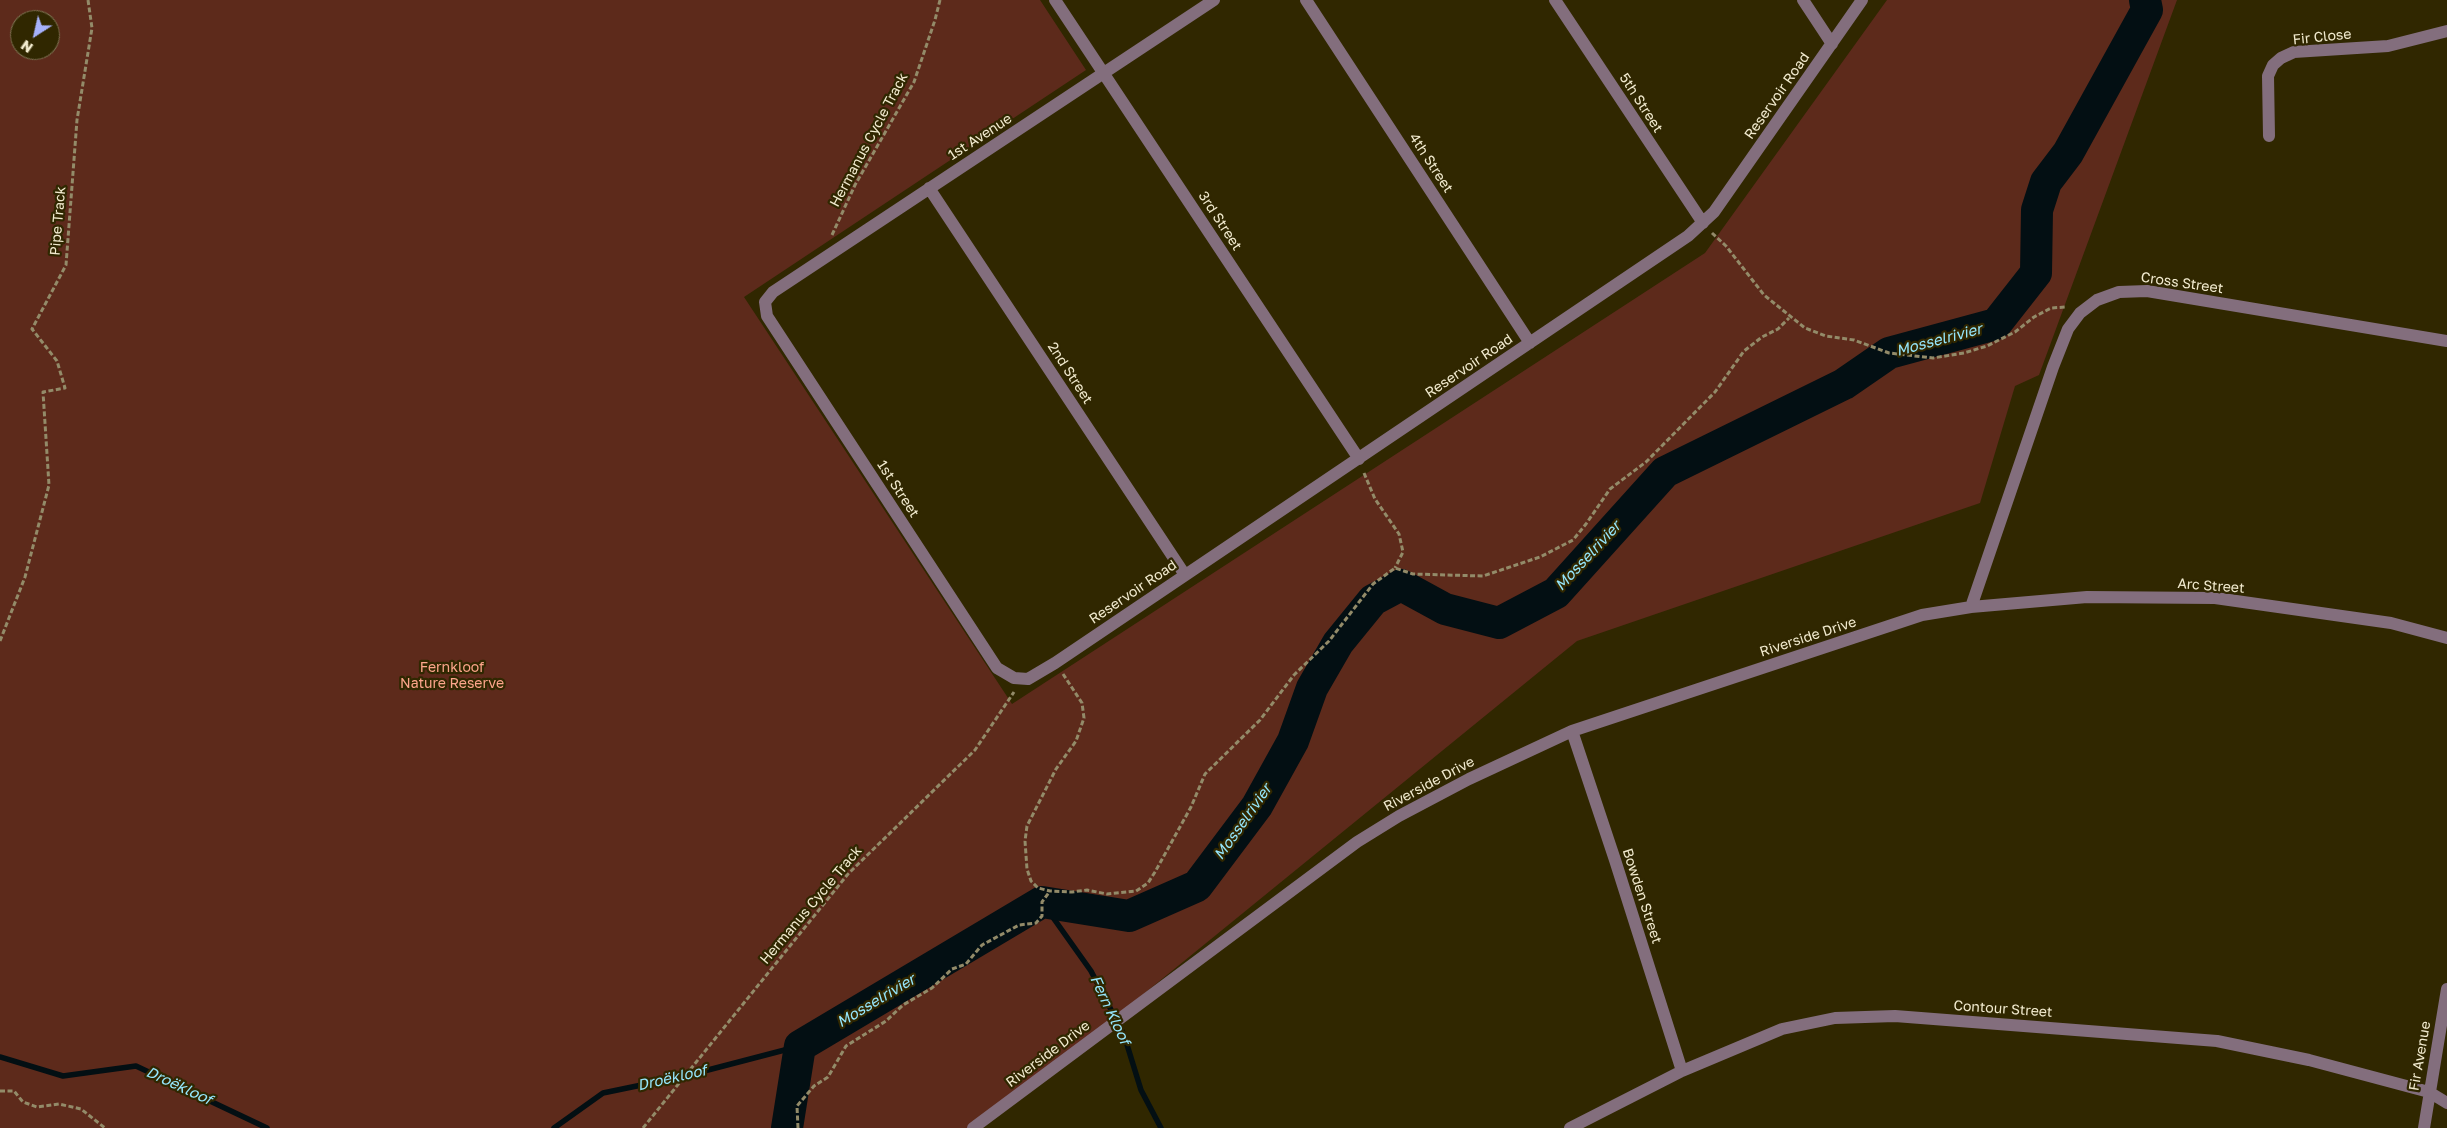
<!DOCTYPE html>
<meta charset="utf-8">
<style>
body{margin:0}
#map{position:relative;width:2447px;height:1128px;overflow:hidden;background:#302700;font-family:"Golos Text",sans-serif}
canvas{display:block}
.north{position:absolute;left:10px;top:10px;width:50px;height:50px;box-sizing:border-box;background:#302700;border:1px solid #7e7553;border-radius:50%;rotate:215deg;font-size:14px;font-weight:700;line-height:20px;text-align:center;color:#f2ebcf}
.north::after{content:'';display:block;margin:auto;width:18px;height:22px;background:#a6b1fc;clip-path:polygon(50% 0,100% 100%,50% 72%,0 100%)}
</style>
<div id="map">
<canvas width="2447" height="1128"></canvas>
<div class="north">N</div>
</div>
<script>
const g = document.querySelector('canvas').getContext('2d');
g.lineJoin = 'round';
function fill(path, color) { g.fillStyle = color; g.fill(path, 'evenodd'); }
const poly = rows => new Path2D(rows.map(r => 'M' + r).join(''));
function strokePath(path, color, width, dash) { g.strokeStyle = color; g.lineWidth = width; g.lineCap = dash ? 'butt' : 'round'; g.setLineDash(dash || []); g.stroke(path); }
function write(font, color, halo, rows, align = 'center') {
  g.font = font + ' "Golos Text",sans-serif'; g.lineWidth = 4.5; g.setLineDash([]); g.textBaseline = 'middle'; g.strokeStyle = halo; g.fillStyle = color; for (const [text, x, y, turn = 0] of rows) {
    g.save(); g.translate(x, y); g.rotate((+turn || 0) * Math.PI / 180); g.textAlign = isNaN(turn) ? turn : align; if (halo) g.strokeText(text, 0, 0); g.fillText(text, 0, 0); g.restore();
  }
}
const green = poly([
 [0,0,1040,0,1086,70,744,297,1012,704,1705,253,1887,0,2177,0,2039,375,2015,386,1980,503,1577,641,979,1128,0,1128],
 [20,20,50,20,50,50,20,50]
]);
const stream = poly([
 [1042,902,1091,971,1124,1035,1141,1090,1161,1128],
 [0,1057,63,1076,136,1066,267,1128],
 [554,1128,603,1093,685,1076,800,1046]
]);
const river = poly([
 [787,1128,800,1046,1042,902,1129,916,1197,886,1257,806,1293,741,1312,688,1338,643,1373,600,1401,585,1445,609,1499,623,1556,593,1665,472,1844,384,1889,353,1996,324,2036,273,2037,210,2046,182,2068,153,2147,10,2145,0]
]);
const path = poly([
 [1712,233,1726,246,1764,295,1805,328,1826,336,1854,340,1889,353,1933,358,1964,353,1987,346,2015,332,2034,317,2051,308,2066,307],
 [832,235,855,185,914,82,935,20,940,0],
 [1364,473,1375,499,1399,534,1403,552,1395,568],
 [0,641,25,577,49,485,43,392,65,388,57,361,32,329,66,265,77,120,92,28,88,0],
 [1063,674,1082,703,1084,718,1076,741,1056,769,1027,826,1025,841,1027,869,1031,881,1038,888,1050,891,1072,892,1087,890,1107,894,1136,891,1148,883,1155,872,1191,807,1205,774,1260,720,1294,675,1329,641,1373,584,1395,568,1413,574,1483,576,1540,557,1573,540,1586,524,1610,489,1646,462,1715,392,1744,351,1762,337,1778,329,1789,318],
 [0,1091,14,1091,23,1102,37,1107,59,1104,81,1109,105,1128],
 [643,1128,848,874,975,750,1014,692],
 [798,1128,797,1106,814,1086,828,1077,846,1046,886,1021,903,1005,932,988,952,969,966,964,982,945,1019,925,1036,923,1042,916,1042,902,1050,891]
]);
const minor = poly([
 [1055,0,1359,459],
 [1214,0,773,292,765,302,767,316,997,668,1014,678,1028,679,1055,663,1688,236,1714,212,1862,0],
 [1306,0,1530,343],
 [1555,0,1703,223],
 [1803,0,1832,44],
 [2269,136,2268,76,2273,65,2281,58,2294,52,2388,46,2447,31],
 [929,188,1185,575],
 [1971,607,2053,367,2068,329,2080,313,2097,300,2119,292,2147,291,2447,341],
 [1572,731,1615,860,1682,1071],
 [973,1128,1357,842,1399,816,1469,779,1572,731,1922,615,1971,607,2087,597,2215,598,2391,623,2447,638],
 [1570,1128,1682,1071,1782,1029,1835,1018,1895,1016,2217,1041,2309,1060,2429,1092,2447,1103],
 [2424,1128,2447,989]
]);
const streetNames = [
 ["Fir Close",2322,37,-6],
 ["Reservoir Road",1777,96,-55],
 ["5th Street",1641,103,57],
 ["1st Avenue",980,137,-33],
 ["Hermanus Cycle Track",869,140,-62],
 ["4th Street",1431,163,57],
 ["Pipe Track",58,221,-85],
 ["3rd Street",1220,221,57],
 ["Cross Street",2182,283,8],
 ["Reservoir Road",1469,366,-34],
 ["2nd Street",1070,373,57],
 ["1st Street",898,489,57],
 ["Arc Street",2211,586,4],
 ["Reservoir Road",1133,592,-34],
 ["Riverside Drive",1808,637,-18],
 ["Riverside Drive",1429,784,-28],
 ["Bowden Street",1642,896,72],
 ["Hermanus Cycle Track",811,905,-50],
 ["Contour Street",2003,1009,4],
 ["Riverside Drive",1048,1054,-37],
 ["Fir Avenue",2420,1056,-80]
];
const parkNames = [
 ["Fernkloof",452,668],
 ["Nature Reserve",452,684]
];
const waterNames = [
 ["Mosselrivier",1939,340,-15],
 ["Mosselrivier",1588,556,-47],
 ["Mosselrivier",1243,822,-55],
 ["Mosselrivier",876,1001,-31],
 ["Fern Kloof",1110,1010,65],
 ["Droëkloof",672,1078,-13],
 ["Droëkloof",179,1086,25]
];
fill(green, '#5d2a1b');
strokePath(stream, '#030f13', 5.5);
strokePath(river, '#030f13', 32);
strokePath(path, '#938b69', 3, [5, 2.5]);
strokePath(minor, '#836e7d', 12);
write('14px', '#f2ebcf', '#302700', streetNames);
write('14px', '#fda58b', '#302700', parkNames);
write('italic 15px', '#96e7fd', '#302700', waterNames);
</script>
